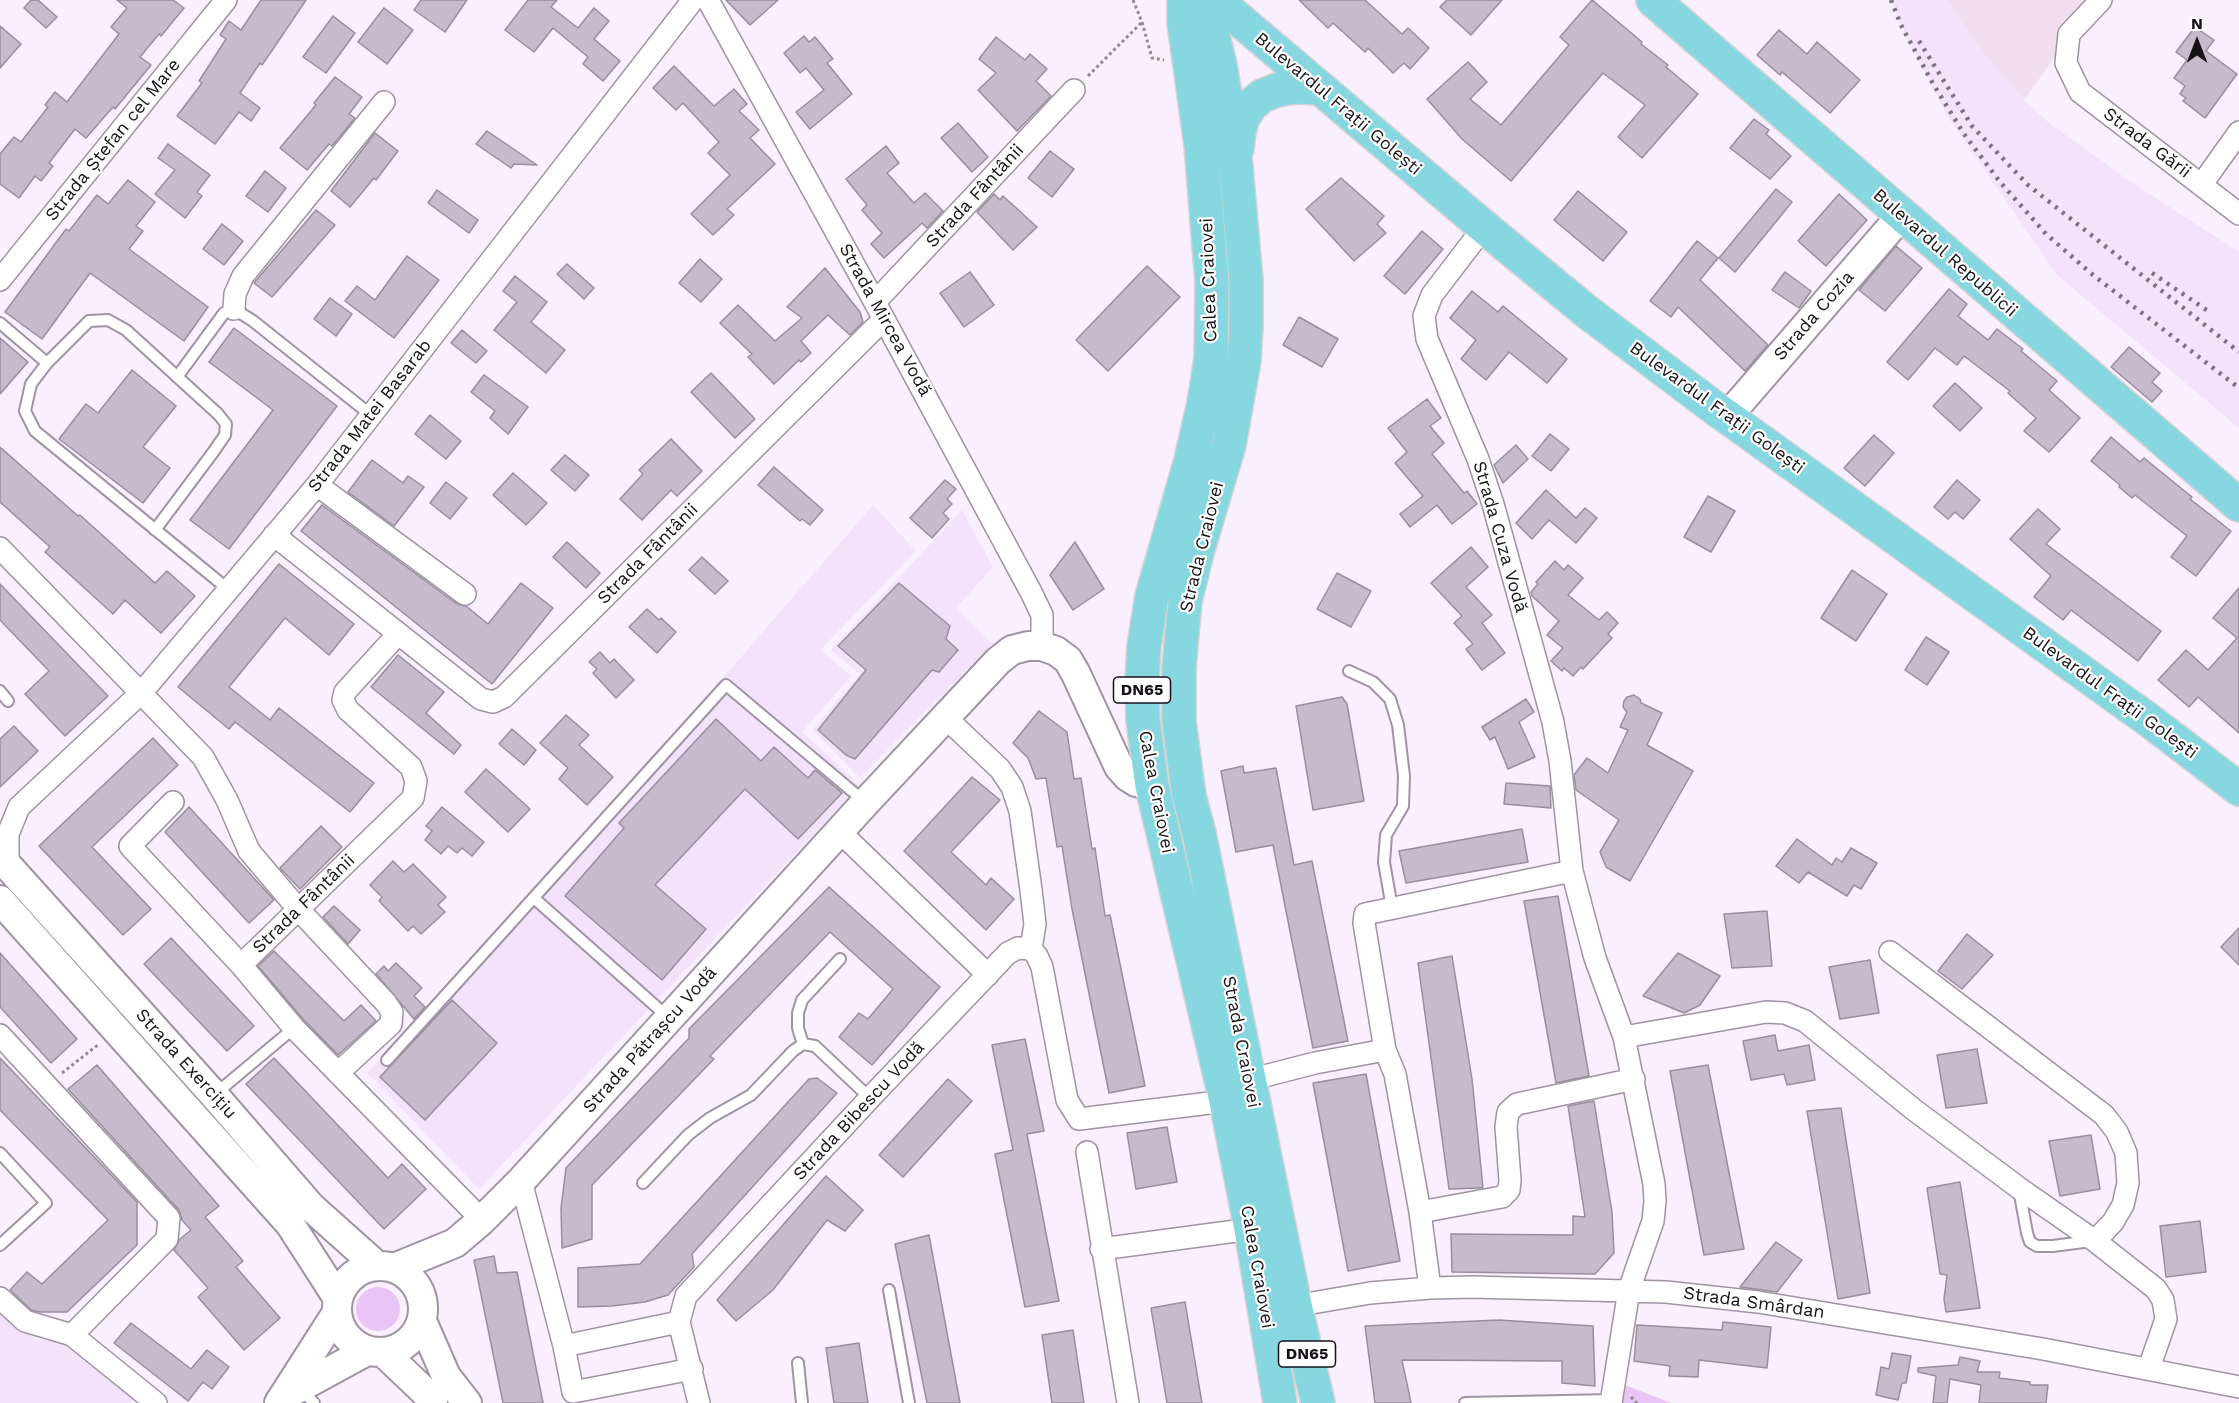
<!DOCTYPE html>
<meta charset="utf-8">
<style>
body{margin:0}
#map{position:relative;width:2239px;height:1403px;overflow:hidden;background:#faeffe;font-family:"Work Sans",sans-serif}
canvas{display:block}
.north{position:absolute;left:2167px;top:12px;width:60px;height:60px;-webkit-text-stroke:4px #fff;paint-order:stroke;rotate:0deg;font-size:16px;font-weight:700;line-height:24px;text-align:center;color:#161218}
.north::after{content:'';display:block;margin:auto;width:21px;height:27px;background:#161218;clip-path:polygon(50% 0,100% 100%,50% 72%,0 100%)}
</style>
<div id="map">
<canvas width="2239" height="1403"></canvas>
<div class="north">N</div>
</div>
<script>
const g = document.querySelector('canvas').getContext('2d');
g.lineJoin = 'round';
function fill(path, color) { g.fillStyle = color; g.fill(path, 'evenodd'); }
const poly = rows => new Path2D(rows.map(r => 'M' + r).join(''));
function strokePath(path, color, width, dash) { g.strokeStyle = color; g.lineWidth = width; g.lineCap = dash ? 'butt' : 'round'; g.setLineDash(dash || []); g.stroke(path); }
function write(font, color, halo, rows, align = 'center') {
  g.font = font + ' "Work Sans",sans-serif'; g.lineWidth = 4.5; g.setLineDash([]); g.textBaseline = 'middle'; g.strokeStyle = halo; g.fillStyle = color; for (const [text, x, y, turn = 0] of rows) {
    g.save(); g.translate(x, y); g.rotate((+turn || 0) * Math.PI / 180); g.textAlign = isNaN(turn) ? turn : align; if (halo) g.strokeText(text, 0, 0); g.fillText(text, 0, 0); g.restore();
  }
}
const built = poly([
 [1890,0,1947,0,1977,45,2024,100,2049,123,2131,182,2239,252,2239,428,2057,275,1946,114,1905,34],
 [873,505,916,551,820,650,851,676,802,732,860,785,479,1189,367,1073,466,974],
 [962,510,993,567,956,608,992,644,860,778,813,730,860,674,831,650],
 [0,1307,33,1338,71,1345,134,1398,130,1403,0,1403]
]);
const industrial = poly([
 [1947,0,2096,0,2024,100,1977,45]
]);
const green = poly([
 '356 1309a22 22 0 1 1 44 0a22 22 0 1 1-44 0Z',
 [1615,1381,1671,1403,1611,1403]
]);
const building = poly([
 [31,0,38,0,57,17,46,28,24,8,31,0],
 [117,0,173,0,184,8,161,36,159,34,140,57,151,65,115,109,113,107,86,138,75,129,49,163,53,166,41,181,35,176,19,198,0,184,0,154,14,137,21,142,48,107,45,105,55,92,67,102,119,34,111,27,127,8,117,0],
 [261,0,306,0,271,52,262,65,260,63,240,93,260,108,251,121,239,112,215,144,177,116,202,83,199,81,226,39,220,35,229,21,241,30,261,0],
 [421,0,467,0,445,32,414,10,421,0],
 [528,0,557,0,551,7,578,28,594,8,609,21,594,39,620,61,603,81,583,64,588,57,553,28,534,52,505,30,528,0],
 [726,0,778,0,750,25,726,0],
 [1299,0,1365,0,1402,34,1408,28,1429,48,1410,69,1404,63,1393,73,1368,48,1365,52,1333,23,1328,28,1299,0],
 [1447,0,1502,0,1471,35,1440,7,1447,0],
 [1592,0,1642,42,1641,44,1668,65,1666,67,1698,94,1642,158,1618,137,1645,105,1603,73,1511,181,1462,139,1427,99,1468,62,1487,82,1470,99,1501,125,1569,45,1560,37,1592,0],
 [384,8,413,30,387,64,358,42,384,8],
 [333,16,355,33,326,73,303,57,333,16],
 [0,26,21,44,0,68,0,26],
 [2195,27,2214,40,2206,51,2237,74,2205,118,2183,101,2186,98,2180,94,2185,86,2174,78,2187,60,2176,52,2195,27],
 [1779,30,1807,54,1817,42,1860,80,1830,113,1782,72,1780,75,1757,55,1779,30],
 [804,36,809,42,815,37,833,59,827,63,852,94,810,129,796,112,824,90,806,68,800,73,784,53,804,36],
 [996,37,1025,60,1030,54,1047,69,1036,81,1051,96,1017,131,978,90,996,73,979,59,996,37],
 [674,66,714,106,734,89,747,104,739,111,759,130,750,138,775,164,727,209,734,215,713,235,691,214,730,175,708,153,719,142,683,103,676,110,653,88,674,66],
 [335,77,362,97,349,114,355,118,332,146,329,144,307,170,280,148,316,105,314,103,335,77],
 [1754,119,1769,130,1766,134,1791,156,1770,179,1730,148,1754,119],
 [958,123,988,157,972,172,941,138,958,123],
 [487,131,537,165,514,164,511,168,476,144,487,131],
 [375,133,398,151,376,180,374,178,350,207,331,191,375,133],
 [168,144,210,175,197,192,202,196,185,218,155,194,175,170,158,158,168,144],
 [886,146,899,163,887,173,914,203,925,193,943,211,927,228,922,223,884,258,871,244,882,233,862,210,867,205,846,179,886,146],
 [1050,151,1074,169,1052,197,1028,178,1050,151],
 [265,171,286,188,268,212,246,196,265,171],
 [1341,178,1384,216,1377,224,1386,233,1354,261,1306,209,1341,178],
 [128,180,155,202,136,226,143,231,129,249,208,307,184,341,90,273,42,339,5,312,66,229,69,231,97,195,108,204,128,180],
 [1776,189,1792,202,1735,272,1719,258,1776,189],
 [437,190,478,220,469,233,428,203,437,190],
 [1578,191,1627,232,1603,261,1554,220,1578,191],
 [994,194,1000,200,1003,196,1037,227,1013,250,977,212,994,194],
 [1839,194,1867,220,1826,266,1798,241,1839,194],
 [316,210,335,225,272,297,254,283,316,210],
 [222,224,243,241,224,265,203,249,222,224],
 [1422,231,1443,249,1405,294,1384,276,1422,231],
 [1697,241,1718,258,1700,280,1768,345,1745,371,1678,307,1671,317,1650,301,1697,241],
 [1896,246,1922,268,1885,311,1859,290,1896,246],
 [407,256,439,280,394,338,345,301,357,286,375,300,407,256],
 [700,259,722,279,701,302,679,283,700,259],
 [567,264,594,288,584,299,557,274,567,264],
 [1147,266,1180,297,1108,371,1076,340,1147,266],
 [825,268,860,312,863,322,850,335,828,315,801,341,811,353,801,362,799,360,774,384,748,357,752,354,720,323,738,305,775,341,802,318,787,307,825,268],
 [970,272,994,305,964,327,940,293,970,272],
 [1785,272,1811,291,1799,308,1772,290,1785,272],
 [515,276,547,302,531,322,565,350,546,373,494,330,517,302,503,291,515,276],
 [1949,289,1967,304,1958,316,1988,340,1997,329,2023,349,2021,351,2057,381,2049,390,2080,418,2049,452,2024,431,2036,418,2008,393,2010,391,1964,356,1957,365,1935,348,1908,380,1887,362,1949,289],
 [1472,291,1498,312,1503,306,1567,359,1547,383,1509,352,1486,380,1461,359,1476,340,1450,318,1472,291],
 [330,298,352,314,336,336,314,319,330,298],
 [1299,317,1338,339,1322,367,1283,345,1299,317],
 [234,328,337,406,229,549,190,520,273,410,209,362,234,328],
 [462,330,487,351,476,363,451,343,462,330],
 [0,338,28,362,0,394,0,338],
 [2129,347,2160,373,2152,382,2162,391,2152,402,2111,367,2129,347],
 [132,370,176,406,143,447,170,468,143,503,59,439,86,404,98,413,132,370],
 [711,373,755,419,735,438,691,392,711,373],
 [484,375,528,407,508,434,490,418,495,411,471,392,484,375],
 [1955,383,1982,408,1960,431,1933,406,1955,383],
 [1427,399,1441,418,1430,426,1444,443,1432,454,1464,493,1467,491,1477,504,1452,524,1437,505,1410,527,1400,514,1423,496,1395,463,1407,452,1388,428,1427,399],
 [430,415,461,441,446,459,415,434,430,415],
 [1550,434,1569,449,1551,471,1532,456,1550,434],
 [1874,435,1894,453,1865,486,1844,468,1874,435],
 [2111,437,2140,462,2144,458,2192,497,2190,499,2231,531,2196,576,2171,557,2187,536,2135,495,2132,498,2119,487,2120,485,2091,461,2111,437],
 [671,439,702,471,677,496,671,490,642,520,620,499,643,474,639,470,671,439],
 [1516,445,1528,459,1503,483,1494,465,1516,445],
 [0,447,78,516,80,515,155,583,167,571,195,596,161,633,125,600,113,614,45,552,50,547,0,502,0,447],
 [565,455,589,475,575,491,551,470,565,455],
 [372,460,403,483,408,476,424,487,394,526,348,492,372,460],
 [774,467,823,510,810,525,802,519,800,521,758,485,774,467],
 [513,473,547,503,526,525,493,495,513,473],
 [945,480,956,489,947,499,952,504,943,513,949,519,932,538,910,518,945,480],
 [1957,480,1980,500,1963,519,1955,512,1948,519,1934,507,1957,480],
 [446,482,467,498,450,519,430,503,446,482],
 [1546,490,1576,518,1585,508,1597,518,1576,543,1549,520,1532,539,1516,523,1546,490],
 [1708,496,1735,511,1711,552,1684,537,1708,496],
 [322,505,457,604,466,606,488,624,521,583,553,608,492,684,301,531,322,505],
 [2038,509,2060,529,2046,544,2161,631,2138,661,2071,610,2063,620,2034,597,2051,576,2010,539,2038,509],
 [567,542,600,573,586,588,553,557,567,542],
 [1075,542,1104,589,1073,610,1050,575,1075,542],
 [1471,547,1488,567,1466,587,1492,615,1482,623,1505,653,1482,670,1466,649,1473,644,1454,623,1462,616,1431,583,1471,547],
 [702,557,728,581,715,594,689,570,702,557],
 [1555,561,1564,570,1568,565,1583,578,1568,595,1599,620,1607,612,1618,623,1608,634,1612,638,1583,669,1581,667,1573,676,1564,668,1562,671,1551,661,1563,648,1547,635,1559,621,1532,596,1531,592,1538,584,1536,582,1555,561],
 [279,564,354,624,329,655,285,618,229,687,270,720,279,708,374,783,350,812,235,722,229,729,178,687,279,564],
 [1852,570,1887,594,1856,641,1821,618,1852,570],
 [1337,573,1371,591,1351,627,1317,609,1337,573],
 [899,583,950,626,946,639,958,650,939,672,932,670,855,759,846,755,818,730,866,670,838,646,899,583],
 [0,584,108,696,65,736,25,694,49,671,0,620,0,584],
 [2239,588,2239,733,2198,697,2189,707,2158,680,2186,650,2208,670,2237,638,2213,618,2239,588],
 [647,609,659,620,661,618,676,632,657,653,629,627,647,609],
 [1926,637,1949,652,1927,685,1905,670,1926,637],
 [600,652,610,663,614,659,634,680,616,698,593,673,597,669,589,662,600,652],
 [398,655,444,692,426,713,461,745,454,754,371,687,398,655],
 [1634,695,1640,699,1641,703,1662,713,1647,745,1693,771,1630,881,1606,867,1600,852,1619,820,1576,790,1574,775,1587,758,1608,773,1628,730,1620,727,1627,712,1623,707,1624,701,1627,697,1634,695],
 [1342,697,1347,704,1364,801,1313,810,1296,706,1342,697],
 [1526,699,1534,712,1519,722,1535,757,1508,769,1495,737,1490,740,1482,727,1526,699],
 [1039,711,1067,732,1074,779,1081,778,1092,849,1095,848,1105,916,1110,915,1145,1086,1109,1093,1072,909,1062,846,1057,847,1046,778,1036,779,1028,758,1013,743,1039,711],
 [566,715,589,735,579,745,613,777,587,805,559,779,568,768,540,743,566,715],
 [716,719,761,761,774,747,808,778,815,770,842,793,798,839,745,789,655,885,706,929,662,980,565,896,624,828,619,823,716,719],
 [14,726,38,751,0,787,0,739,14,726],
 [512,729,536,750,524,765,499,744,512,729],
 [153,738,178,765,92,847,151,909,123,935,39,846,153,738],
 [1243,766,1244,773,1276,768,1294,865,1312,861,1348,1041,1313,1048,1273,845,1236,852,1221,771,1243,766],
 [486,769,530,809,508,832,465,792,486,769],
 [972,777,1000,800,951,852,986,885,991,878,1014,899,986,930,904,851,972,777],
 [1506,783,1550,786,1551,808,1504,804,1506,783],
 [189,807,274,900,249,923,165,832,189,807],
 [442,807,484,842,472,856,462,848,457,853,448,846,441,854,425,840,432,831,426,826,442,807],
 [321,826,342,847,300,889,280,868,321,826],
 [1522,829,1528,862,1406,883,1399,851,1522,829],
 [1797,839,1832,865,1836,858,1842,862,1851,848,1877,863,1861,889,1854,885,1847,896,1808,872,1799,883,1776,866,1797,839],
 [393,861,404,872,413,864,446,897,438,905,445,912,421,934,413,926,408,931,379,901,382,897,370,885,393,861],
 [829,887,940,987,872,1065,839,1037,859,1013,868,1019,893,989,830,932,710,1056,714,1059,592,1185,592,1239,562,1248,561,1208,566,1168,689,1038,689,1029,829,887],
 [1558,896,1589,1076,1556,1083,1524,901,1558,896],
 [334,906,360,930,348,944,323,917,334,906],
 [1767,911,1772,966,1732,968,1724,914,1767,911],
 [2239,928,2239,965,2221,947,2239,928],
 [1967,934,1993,955,1962,989,1938,971,1967,934],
 [171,938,254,1026,227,1051,144,964,171,938],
 [274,951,344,1021,361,1005,376,1021,338,1055,303,1019,258,966,274,951],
 [0,953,77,1039,51,1063,0,1007,0,953],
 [1678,953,1720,976,1700,1005,1684,1013,1643,996,1678,953],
 [1452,956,1472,1079,1483,1188,1480,1188,1449,1189,1418,963,1452,956],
 [1870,960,1879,1013,1840,1019,1829,967,1870,960],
 [396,963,422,988,414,996,425,1007,414,1019,376,974,384,966,388,971,396,963],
 [452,1000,497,1043,425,1120,380,1077,452,1000],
 [1775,1035,1778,1051,1809,1045,1815,1080,1787,1085,1784,1074,1751,1080,1743,1041,1775,1035],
 [1025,1039,1044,1131,1027,1134,1059,1301,1025,1307,995,1154,1013,1150,992,1045,1025,1039],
 [1977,1049,1987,1103,1946,1108,1937,1055,1977,1049],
 [0,1058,137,1202,137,1245,67,1312,40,1312,31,1310,10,1290,27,1272,42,1284,108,1220,0,1110,0,1058],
 [274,1058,388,1178,402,1164,426,1189,384,1229,246,1084,274,1058],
 [97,1065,219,1206,205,1217,243,1261,236,1267,280,1318,244,1350,198,1297,208,1288,174,1250,180,1239,191,1230,182,1220,179,1210,68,1089,97,1065],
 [1708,1065,1744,1249,1704,1255,1670,1071,1708,1065],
 [1366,1074,1400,1261,1348,1271,1313,1083,1366,1074],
 [817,1078,837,1093,692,1254,694,1267,668,1295,645,1302,612,1306,578,1307,578,1268,640,1264,809,1079,817,1078],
 [948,1079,972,1101,903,1177,879,1155,948,1079],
 [1594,1101,1612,1212,1614,1253,1595,1274,1452,1272,1451,1234,1573,1235,1573,1216,1585,1217,1568,1106,1594,1101],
 [1841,1108,1870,1293,1838,1299,1807,1111,1841,1108],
 [1167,1127,1177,1182,1136,1189,1127,1133,1167,1127],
 [2091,1135,2100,1189,2060,1196,2049,1141,2091,1135],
 [826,1176,863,1210,845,1231,827,1220,773,1290,736,1321,717,1300,826,1176],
 [1960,1182,1980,1308,1946,1312,1944,1299,1947,1275,1940,1274,1927,1188,1960,1182],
 [2200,1221,2206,1272,2166,1277,2160,1226,2200,1221],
 [929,1235,960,1403,927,1403,895,1244,929,1235],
 [1776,1242,1802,1260,1777,1292,1740,1287,1776,1242],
 [494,1256,497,1273,517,1272,543,1403,503,1403,474,1260,494,1256],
 [1185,1302,1202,1403,1167,1403,1151,1308,1185,1302],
 [1499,1320,1593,1326,1595,1386,1562,1383,1562,1361,1402,1360,1411,1403,1375,1403,1365,1326,1499,1320],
 [1723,1322,1771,1327,1767,1368,1699,1360,1698,1377,1669,1376,1670,1366,1634,1361,1637,1325,1722,1330,1723,1322],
 [131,1323,191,1369,207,1350,229,1367,212,1389,203,1382,188,1401,114,1343,131,1323],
 [1073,1330,1084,1403,1052,1403,1042,1335,1073,1330],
 [859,1343,868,1403,834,1403,826,1348,859,1343],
 [1892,1353,1911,1356,1906,1383,1902,1383,1898,1400,1876,1395,1881,1367,1889,1369,1892,1353],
 [1960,1357,1980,1361,1977,1372,2000,1372,1999,1378,2030,1382,2030,1385,2048,1385,2046,1403,1979,1403,1981,1385,1950,1379,1947,1403,1933,1403,1936,1376,1918,1372,1918,1368,1958,1365,1960,1357]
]);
const path = poly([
 [1133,0,1142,22,1152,58,1164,60],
 [1088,76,1142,22],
 [62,1073,99,1044],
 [1631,1397,1637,1403]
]);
const lane = poly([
 [0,323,47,363,31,384,25,411,35,431,229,590],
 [47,363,89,321,108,320,126,330,218,414,226,424,225,435,214,451,155,530],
 [177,377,224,313,234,309,253,321,371,415],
 [1349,671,1373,682,1390,699,1398,725,1404,776,1403,806,1386,835,1384,862,1392,908],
 [0,691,8,701],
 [535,899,669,1018],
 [803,1044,798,1028,798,1013,802,1000,840,959],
 [387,1060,726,685,865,802],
 [214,1095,294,1028],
 [0,1153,46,1203,0,1245],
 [643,1183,688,1135,710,1118,751,1095,793,1051,803,1044,815,1046,870,1098],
 [2019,1189,2027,1233,2030,1242,2037,1246,2053,1246,2091,1241],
 [889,1290,909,1403],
 [798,1363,802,1403],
 [300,1388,314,1403],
 [1465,1403,1611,1400]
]);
const street = poly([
 [708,0,884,319,1032,594,1042,615,1042,646],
 [2101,0,2069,34,2066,63,2080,92,2239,214],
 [2202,184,2239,132],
 [1484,227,1432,295,1424,316,1427,339,1478,459,1493,504,1553,722,1560,761,1572,871,1595,958,1624,1037,1654,1184,1655,1201,1653,1221,1629,1290,1611,1403],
 [0,280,226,0],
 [875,302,1074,90],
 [234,309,235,294,243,276,384,102],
 [317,485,465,594],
 [274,535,481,699,493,702,504,697,884,319],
 [0,548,203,757,227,800,249,851,299,910,386,1003,392,1012,391,1024,338,1073],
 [398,634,345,692,343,700,348,710,411,767,416,781,413,798,241,965,294,1028,482,1220],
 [945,717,1000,769,1012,787,1020,811,1031,890,1035,924,1031,949],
 [173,802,130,846,241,965],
 [839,831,988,975],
 [8,866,8,834,19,807,142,692,317,485,693,0],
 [1890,952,2104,1115,2117,1132,2126,1153,2128,1183,2123,1205,2113,1222,2095,1241],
 [0,1035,169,1218,167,1239,72,1335],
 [1624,1037,1766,1012,1785,1013,1805,1021,1913,1109,2019,1188,2095,1241,2156,1289,2163,1300,2166,1319,2149,1368],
 [1385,1050,1395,1074,1420,1212,1430,1288],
 [1249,1080,1315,1063,1385,1050,1364,923,1365,914,1572,871],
 [1087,1152,1128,1403],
 [521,1181,564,1346,679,1322],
 [1420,1212,1502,1197,1509,1190,1510,1180,1506,1127,1508,1112,1517,1104,1634,1079],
 [1101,1249,1251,1229],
 [0,1298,25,1321,72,1335,156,1403],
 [1283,1308,1370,1293,1430,1288,1472,1287,1666,1292,1758,1302,1867,1320,2043,1349,2239,1387],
 [564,1346,573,1392,692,1369],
 [699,1403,679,1322,686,1296,870,1098,1008,953,1018,948,1031,949,1037,956,1042,967,1067,1100,1079,1119,1226,1101]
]);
const secondary = poly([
 [1727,417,1901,216],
 [0,857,214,1095,311,1207,377,1266],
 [0,900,290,1224,337,1297],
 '337 1309a43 43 0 1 1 86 0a43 43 0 1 1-86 0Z',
 [394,1268,455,1243,482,1220,521,1181,866,802,998,661,1012,650,1028,646,1042,646,1056,651,1068,660,1076,674,1119,767,1128,777,1136,782,1152,786],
 [422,1321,446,1376,467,1403],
 [384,1353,425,1392,433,1403],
 [286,1395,367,1351],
 [279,1403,336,1314]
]);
const primary = poly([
 [1184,0,1184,23,1201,145,1212,283,1211,358,1204,403,1191,460,1152,596,1144,646,1142,682,1143,721,1152,786,1226,1101,1251,1229,1280,1403],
 [1199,0,1214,40,1221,70,1236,166,1246,281,1246,327,1244,361,1229,445,1198,549,1185,601,1179,668,1179,721,1189,796,1199,833,1295,1305,1318,1403],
 [1216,0,1484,227,1586,311,1712,406,2150,721,2239,789],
 [1653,0,2239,505],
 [1237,149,1239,131,1243,118,1251,105,1262,96,1277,90,1296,87,1319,88]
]);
const rail = poly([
 [1891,0,1901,25,1932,82,1964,134,2000,182,2046,234,2093,275,2239,388],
 [1919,41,1972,126,2028,185,2239,352],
 [2152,273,2211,313]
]);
const shields = [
 [1142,690,57],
 [1307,1354,57]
];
const shieldNames = [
 ["DN65",1142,690],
 ["DN65",1307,1354]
];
const streetNames = [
 ["Bulevardul Frații Golești",1338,104,40],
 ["Strada Ștefan cel Mare",113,140,-51],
 ["Strada Gării",2147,143,37],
 ["Strada Fântânii",975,196,-47],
 ["Bulevardul Republicii",1945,253,41],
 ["Calea Craiovei",1209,280,-92],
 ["Strada Cozia",1814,316,-49],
 ["Strada Mircea Vodă",885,320,61],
 ["Bulevardul Frații Golești",1717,408,36],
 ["Strada Matei Basarab",370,416,-52],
 ["Strada Cuza Vodă",1500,537,74],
 ["Strada Craiovei",1202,547,-76],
 ["Strada Fântânii",648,554,-45],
 ["Bulevardul Frații Golești",2110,693,36],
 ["Calea Craiovei",1156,792,79],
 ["Strada Fântânii",304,904,-44],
 ["Strada Pătrașcu Vodă",650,1040,-48],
 ["Strada Craiovei",1241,1042,79],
 ["Strada Exercițiu",186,1064,48],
 ["Strada Bibescu Vodă",859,1111,-47],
 ["Calea Craiovei",1257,1267,80],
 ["Strada Smârdan",1754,1303,8]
];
fill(built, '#f4e2fb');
fill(industrial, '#f1dff1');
fill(green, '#e9c5f7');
fill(building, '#c7bacc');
strokePath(building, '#998d9e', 1.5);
strokePath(lane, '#9f93a4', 14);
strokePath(street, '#9f93a4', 24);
strokePath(secondary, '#9f93a4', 32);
strokePath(primary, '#d5d4d5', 36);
strokePath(path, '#918994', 3, [3, 3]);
strokePath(lane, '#fff', 10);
strokePath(street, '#fff', 21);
strokePath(secondary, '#fff', 28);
strokePath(primary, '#86d7e0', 33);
strokePath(rail, '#7a737c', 4.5, [3, 6]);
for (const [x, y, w] of shields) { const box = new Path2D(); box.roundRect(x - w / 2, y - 13, w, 26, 4.5); g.fillStyle = '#fff'; g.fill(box); strokePath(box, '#161218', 1.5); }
write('bold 16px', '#161218', null, shieldNames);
write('18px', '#161218', '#fff', streetNames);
</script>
